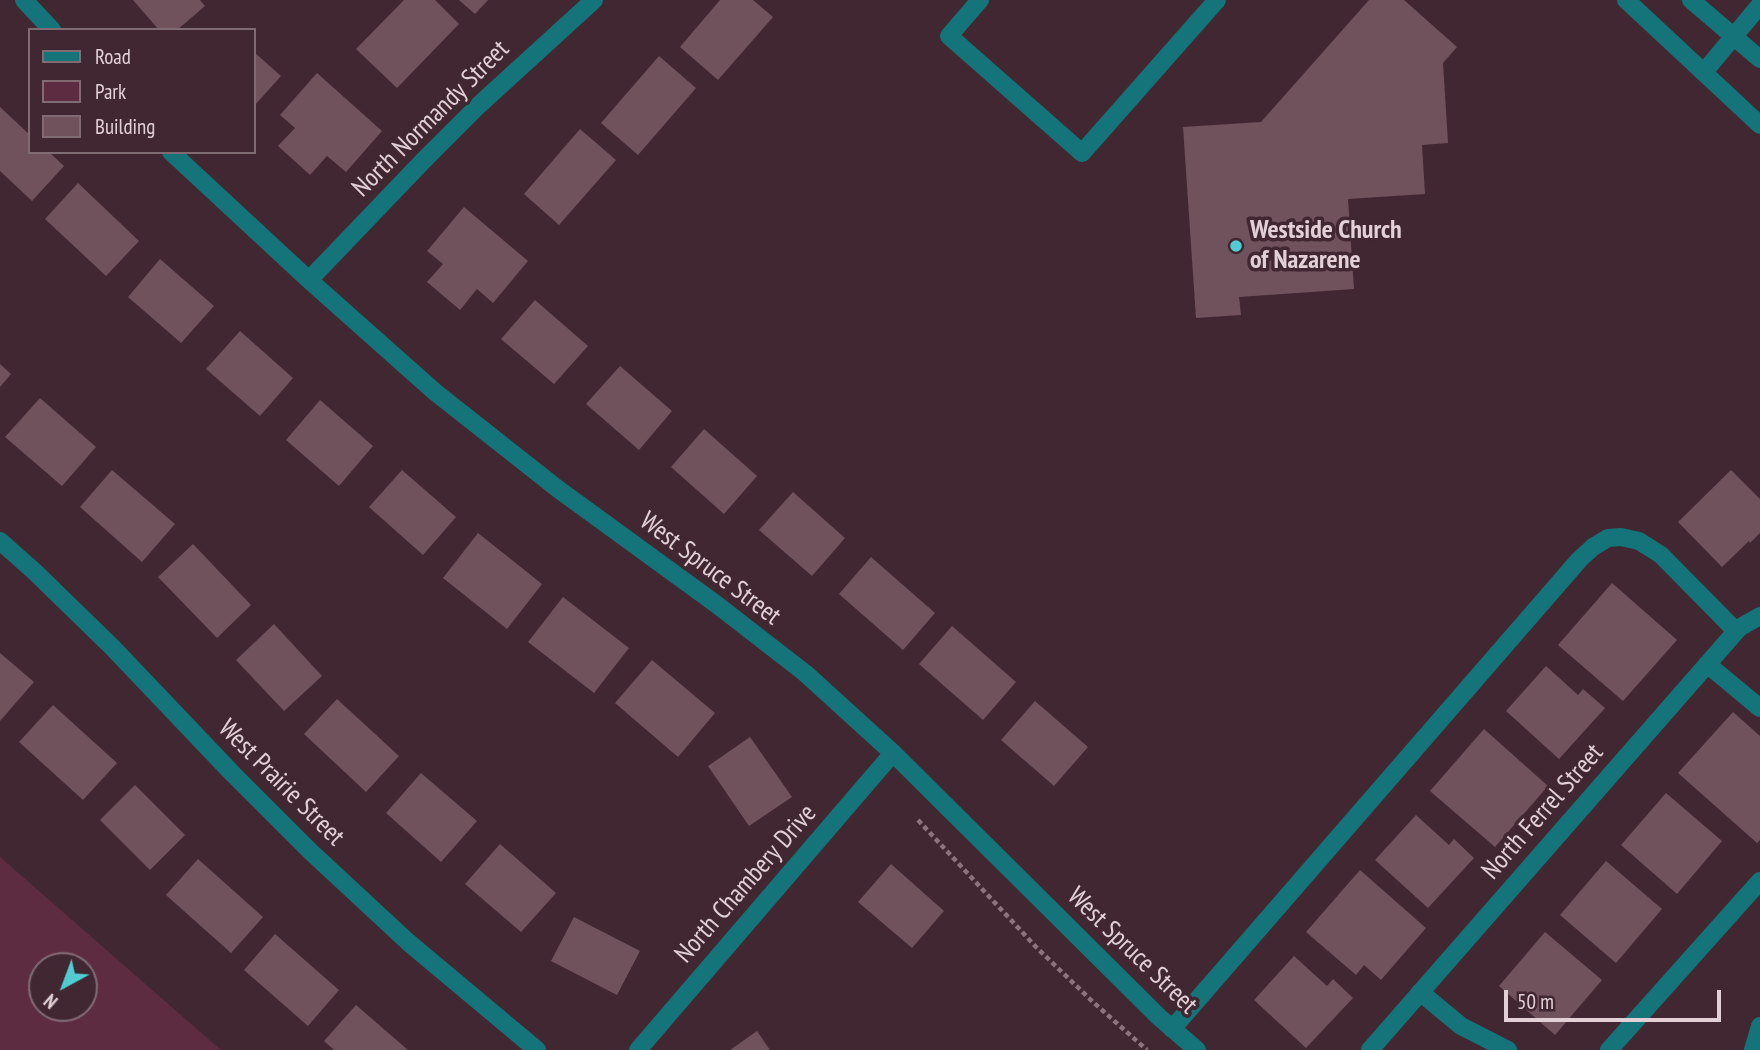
<!DOCTYPE html>
<style>
body{margin:0}
#map{position:relative;width:1760px;height:1050px;overflow:hidden;background:#412731;font-family:"PT Sans Narrow",sans-serif}
canvas{display:block}
.legend{position:absolute;left:28px;top:28px;width:228px;height:126px;box-sizing:border-box;background:#412731;border:2px solid #816b73;margin:0;padding:9px 12px;list-style:none;font-size:21px;color:#e2d0d6}
.legend li{display:flex;align-items:center;gap:14px;height:35px}
.legend b{width:35px;border:2px solid #816b73}
.north{position:absolute;left:28px;top:952px;width:70px;height:70px;box-sizing:border-box;background:#412731;border:2px solid #816b73;border-radius:50%;rotate:221deg;font-size:19px;font-weight:700;line-height:28px;text-align:center;color:#e2d0d6}
.north::after{content:'';display:block;margin:auto;width:24px;height:32px;background:#51ccd3;clip-path:polygon(50% 0,100% 100%,50% 72%,0 100%)}
.scale{position:absolute;left:1504px;top:990px;width:217px;height:32px;box-sizing:border-box;border:4px solid #e2d0d6;border-top:0;padding-left:9px;font-size:21px;line-height:24px;white-space:nowrap;color:#e2d0d6;-webkit-text-stroke:5px #412731;paint-order:stroke}
</style>
<div id="map">
<canvas width="1760" height="1050"></canvas>
<ul class="legend">
<li><b style="height:9px;background:#147479"></b>Road</li>
<li><b style="height:19px;background:#5d2c41"></b>Park</li>
<li><b style="height:19px;background:#70525d"></b>Building</li>
</ul>
<div class="north">N</div>
<div class="scale">50 m</div>
</div>
<script>
const g = document.querySelector('canvas').getContext('2d');
g.lineJoin = 'round';
function fill(path, color) { g.fillStyle = color; g.fill(path, 'evenodd'); }
const poly = rows => new Path2D(rows.map(r => 'M' + r).join(''));
function strokePath(path, color, width, dash) { g.strokeStyle = color; g.lineWidth = width; g.lineCap = dash ? 'butt' : 'round'; g.setLineDash(dash || []); g.stroke(path); }
function write(font, color, halo, rows, align = 'center') {
  g.font = font + ' "PT Sans Narrow",sans-serif'; g.lineWidth = 7; g.setLineDash([]); g.textBaseline = 'middle'; g.strokeStyle = halo; g.fillStyle = color; for (const [text, x, y, turn = 0] of rows) {
    g.save(); g.translate(x, y); g.rotate((+turn || 0) * Math.PI / 180); g.textAlign = isNaN(turn) ? turn : align; if (halo) g.strokeText(text, 0, 0); g.fillText(text, 0, 0); g.restore();
  }
}
const green = poly([
 [0,857,221,1050,0,1050],
 [42,966,84,966,84,1008,42,1008]
]);
const building = poly([
 [133,0,200,0,205,6,177,30,159,30],
 [404,0,435,0,459,24,397,88,356,49],
 [459,0,488,0,475,14],
 [720,0,753,0,773,17,718,80,680,47],
 [1369,0,1404,0,1457,47,1443,63,1448,143,1422,145,1425,194,1348,199,1354,289,1239,297,1241,315,1196,318,1183,127,1261,122],
 [254,52,281,76,254,106],
 [659,56,696,88,638,155,601,123],
 [317,73,382,131,346,172,327,156,310,175,278,146,295,128,280,115],
 [0,107,30,135,30,152,49,152,64,166,32,201,0,171],
 [580,129,616,160,559,225,524,194],
 [78,183,139,241,106,276,45,219],
 [464,207,528,261,493,303,477,289,460,310,427,282,443,264,427,251],
 [160,259,214,306,181,343,128,297],
 [535,300,588,346,554,384,501,339],
 [240,331,293,378,260,416,206,369],
 [0,364,11,374,0,387],
 [620,366,672,411,639,450,586,404],
 [40,398,96,447,62,486,5,437],
 [320,400,373,446,339,486,286,440],
 [704,429,757,476,724,514,671,467],
 [112,470,175,524,142,562,80,507],
 [402,470,456,517,423,555,369,507],
 [1731,470,1760,499,1760,533,1750,543,1749,541,1722,567,1678,522],
 [793,492,845,538,812,576,759,530],
 [478,533,542,584,507,629,443,578],
 [193,544,251,605,217,638,158,577],
 [871,557,935,613,903,650,839,594],
 [1612,583,1677,640,1623,701,1558,645],
 [563,597,629,648,594,693,528,642],
 [274,624,322,676,284,711,236,660],
 [952,626,1016,682,983,720,919,664],
 [0,653,34,682,0,721],
 [652,660,715,713,678,757,615,703],
 [1546,666,1578,695,1583,689,1605,708,1559,759,1506,711],
 [337,699,399,756,366,792,304,734],
 [1035,701,1088,747,1054,786,1001,740],
 [53,705,117,763,83,800,19,742],
 [1733,712,1760,736,1760,840,1757,843,1678,773],
 [1484,729,1548,786,1495,847,1430,791],
 [750,737,792,797,749,826,708,766],
 [421,773,477,821,441,862,386,813],
 [135,785,185,835,150,870,100,820],
 [1666,793,1722,841,1677,894,1621,845],
 [1416,815,1449,845,1454,839,1474,858,1428,908,1375,860],
 [500,844,556,893,521,932,465,884],
 [198,859,263,917,231,953,166,895],
 [1606,861,1662,909,1616,963,1560,915],
 [891,864,944,911,912,948,858,902],
 [1360,870,1426,928,1381,980,1364,965,1356,975,1306,932],
 [574,917,640,951,617,995,551,961],
 [1545,932,1602,980,1555,1035,1499,986],
 [275,934,339,990,308,1026,244,970],
 [1294,956,1327,986,1333,979,1353,998,1306,1048,1254,1000],
 [356,1005,408,1050,334,1050,324,1041],
 [757,1031,770,1050,730,1050]
]);
const path = poly([
 [918,820,1036,947,1093,1002,1147,1050]
]);
const minor = poly([
 [24,0,52,30],
 [980,0,949,36,1082,153,1217,0],
 [1626,0,1760,125],
 [1691,0,1760,59],
 [1704,72,1760,5],
 [171,152,309,280,435,392,558,489,716,604,805,673,893,753,1159,1017,1197,1050],
 [309,280,423,161,479,105,594,0],
 [0,541,35,572,113,648,231,772,310,851,408,942,537,1050],
 [1707,664,1760,708],
 [1420,992,1461,1026,1508,1050],
 [1172,1029,1579,560,1593,547,1608,538,1621,537,1639,541,1661,555,1736,631],
 [638,1050,893,753],
 [1370,1050,1739,628,1760,616],
 [1609,1050,1760,881],
 [1753,1050,1760,1026]
]);
const markers = [
 [1236,246,7,"#51ccd3"]
];
const streetNames = [
 ["North Normandy Street",431,119,-45],
 ["West Spruce Street",710,569,37],
 ["West Prairie Street",281,783,45],
 ["North Ferrel Street",1543,812,-49],
 ["North Chambery Drive",746,884,-49],
 ["West Spruce Street",1132,951,44]
];
const poiNames = [
 ["Westside Church",1250,231],
 ["of Nazarene",1250,261]
];
fill(green, '#5d2c41');
fill(building, '#70525d');
strokePath(path, '#8b747c', 4.5, [5, 3.5]);
strokePath(minor, '#147479', 18);
for (const [x, y, r, color] of markers) { const dot = new Path2D(); dot.arc(x, y, r, 0, 2 * Math.PI); g.fillStyle = color; g.fill(dot); strokePath(dot, '#412731', 2.5); }
write('26px', '#e2d0d6', '#412731', streetNames);
write('bold 26px', '#e2d0d6', '#412731', poiNames, 'left');
</script>
